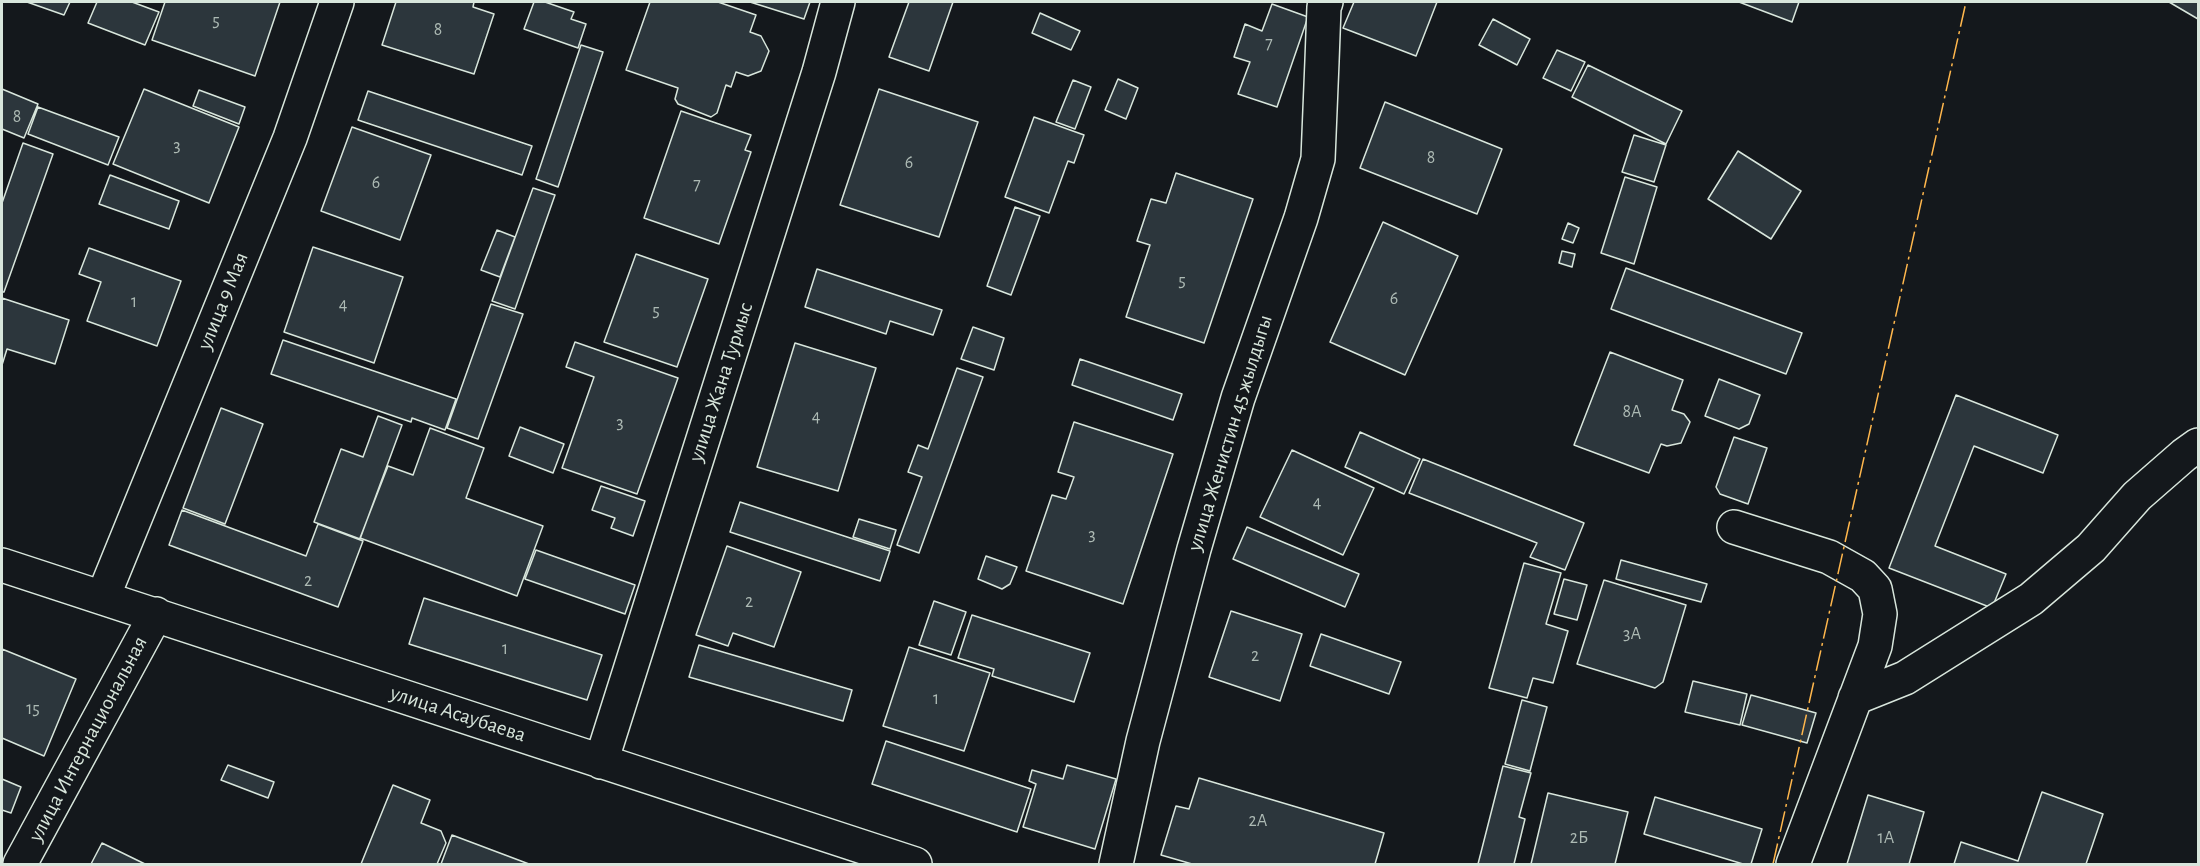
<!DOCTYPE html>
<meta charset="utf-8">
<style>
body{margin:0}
#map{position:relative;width:2200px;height:866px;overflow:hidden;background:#14181c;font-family:"Alegreya Sans",sans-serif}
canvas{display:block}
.frame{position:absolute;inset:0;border:3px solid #d8e6dc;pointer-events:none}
</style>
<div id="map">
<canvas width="2200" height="866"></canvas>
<div class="frame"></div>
</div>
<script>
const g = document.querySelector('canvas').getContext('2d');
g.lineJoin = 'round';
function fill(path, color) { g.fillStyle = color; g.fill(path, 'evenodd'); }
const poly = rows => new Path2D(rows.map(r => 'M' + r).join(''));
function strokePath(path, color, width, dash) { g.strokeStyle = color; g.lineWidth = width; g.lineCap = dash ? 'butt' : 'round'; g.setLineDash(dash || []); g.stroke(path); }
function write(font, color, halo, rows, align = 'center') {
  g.font = font + ' "Alegreya Sans",sans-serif'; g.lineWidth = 4.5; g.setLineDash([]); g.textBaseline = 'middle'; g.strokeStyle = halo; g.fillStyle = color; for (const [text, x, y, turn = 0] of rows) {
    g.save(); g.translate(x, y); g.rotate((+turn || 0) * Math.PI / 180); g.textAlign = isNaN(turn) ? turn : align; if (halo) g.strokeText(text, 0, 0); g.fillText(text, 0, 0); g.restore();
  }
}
const building = poly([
 [27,2,70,2,64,15,27,2],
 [97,2,132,2,159,12,145,45,88,23,97,2],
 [165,2,280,2,255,76,152,40,165,2],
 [396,2,474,2,473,7,494,14,474,74,382,45,396,2],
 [534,2,545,2,574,12,571,19,586,24,578,48,524,29,534,2],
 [650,2,718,2,756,15,750,32,761,36,769,51,761,71,748,76,736,72,731,87,726,85,717,113,711,117,678,104,675,99,678,88,626,70,650,2],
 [750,2,810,2,804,19,750,2],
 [909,2,953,2,929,71,889,57,909,2],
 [1354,2,1437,2,1416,56,1343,28,1354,2],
 [1739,2,1799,2,1792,22,1739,2],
 [2169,2,2198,2,2198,19,2169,2],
 [1272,4,1308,17,1277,107,1238,94,1250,62,1234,57,1245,24,1262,31,1272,4],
 [1040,13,1080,31,1071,50,1032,33,1040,13],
 [1493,19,1530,39,1517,65,1479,45,1493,19],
 [581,45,603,52,558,187,536,179,581,45],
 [1557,50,1585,62,1571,91,1543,78,1557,50],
 [1588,65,1682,111,1666,144,1572,97,1588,65],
 [1118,79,1138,88,1126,119,1105,110,1118,79],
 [1073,80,1091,87,1075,129,1056,122,1073,80],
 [2,89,38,104,24,138,2,129,2,89],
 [144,89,239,127,209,203,113,164,144,89],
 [879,89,978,122,939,237,840,205,879,89],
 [199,90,245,107,239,124,193,106,199,90],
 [368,91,532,146,522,175,358,120,368,91],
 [1385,102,1502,149,1477,214,1360,168,1385,102],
 [38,107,119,137,108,165,28,134,38,107],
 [681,111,751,135,745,150,751,152,719,244,644,218,681,111],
 [1034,117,1084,135,1074,163,1068,161,1049,213,1005,197,1034,117],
 [352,127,431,155,400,240,321,211,352,127],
 [1634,135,1666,145,1654,182,1622,172,1634,135],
 [23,143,53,154,4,292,2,292,2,203,23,143],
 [1738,151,1801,191,1771,239,1708,199,1738,151],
 [1176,173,1253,199,1204,343,1126,317,1150,245,1137,241,1151,199,1166,203,1176,173],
 [110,175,179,201,169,229,99,204,110,175],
 [1625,177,1657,187,1634,264,1601,253,1625,177],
 [533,188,555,195,515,309,492,301,533,188],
 [1015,207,1040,216,1011,295,987,286,1015,207],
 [1383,222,1458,256,1405,375,1330,342,1383,222],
 [1568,223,1579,228,1573,243,1562,239,1568,223],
 [497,230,515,237,500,277,481,270,497,230],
 [313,247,403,277,374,363,284,332,313,247],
 [89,248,181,281,157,346,87,321,101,282,79,274,89,248],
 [1562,251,1575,254,1572,267,1559,263,1562,251],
 [636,254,708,279,677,367,604,342,636,254],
 [1626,268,1802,333,1786,374,1611,309,1626,268],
 [817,269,942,310,933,335,890,321,886,334,805,307,817,269],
 [2,298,69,320,55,364,7,349,2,365,2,298],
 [491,304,523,314,478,439,447,428,491,304],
 [973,327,1004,338,994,370,961,359,973,327],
 [283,340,456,399,445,430,412,418,411,422,271,374,283,340],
 [575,342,678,378,637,494,562,468,594,377,566,367,575,342],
 [795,343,876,368,838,491,757,467,795,343],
 [1610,352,1683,380,1672,410,1684,414,1690,422,1681,443,1667,446,1661,444,1649,473,1574,445,1610,352],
 [1080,359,1182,394,1173,420,1072,385,1080,359],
 [957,368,983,377,919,553,897,545,922,477,908,472,918,445,928,449,957,368],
 [1719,379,1760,395,1749,424,1739,429,1705,416,1719,379],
 [1956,395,2058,435,2043,473,1974,446,1935,546,2006,574,1992,608,1889,568,1956,395],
 [221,408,263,424,225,524,183,508,221,408],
 [378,416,402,425,360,539,314,522,341,449,363,457,378,416],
 [1074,422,1173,454,1123,604,1026,571,1052,495,1066,499,1074,477,1058,472,1074,422],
 [520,427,564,444,553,473,509,456,520,427],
 [430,428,484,448,466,498,543,526,517,596,360,538,388,466,413,475,430,428],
 [1360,432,1420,459,1404,494,1345,467,1360,432],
 [1734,437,1767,448,1748,504,1720,494,1716,487,1734,437],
 [1292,450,1374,488,1343,555,1260,517,1292,450],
 [1423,459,1584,523,1565,570,1530,557,1537,543,1409,493,1423,459],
 [601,486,645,501,633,536,611,528,615,518,592,510,601,486],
 [740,502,890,551,880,581,730,532,740,502],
 [182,510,306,556,318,524,363,541,338,607,169,545,182,510],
 [859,519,896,530,890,549,853,537,859,519],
 [1247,527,1359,574,1345,607,1233,559,1247,527],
 [727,546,801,572,774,647,733,633,728,646,696,635,727,546],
 [536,550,635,585,625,614,525,579,536,550],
 [986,556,1017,567,1010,584,1002,589,978,579,986,556],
 [1621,560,1707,584,1701,602,1616,579,1621,560],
 [1524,563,1561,573,1546,624,1568,631,1553,683,1533,678,1527,698,1489,688,1524,563],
 [1564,579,1587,585,1577,620,1554,614,1564,579],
 [1604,580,1686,605,1663,682,1655,688,1577,664,1604,580],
 [424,598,602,655,587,700,409,644,424,598],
 [934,601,966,612,951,655,919,645,934,601],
 [1231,611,1302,634,1280,701,1209,677,1231,611],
 [972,615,1090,653,1074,702,992,676,994,669,958,658,972,615],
 [1321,634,1401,662,1389,694,1310,666,1321,634],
 [699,645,852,690,843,721,689,677,699,645],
 [909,647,990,673,964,751,883,726,909,647],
 [2,649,76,679,44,756,2,738,2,649],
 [1693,681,1747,694,1740,725,1685,712,1693,681],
 [1751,695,1816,713,1807,743,1742,725,1751,695],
 [1522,700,1547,707,1530,771,1505,764,1522,700],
 [886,741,1031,789,1017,832,872,784,886,741],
 [228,765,274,782,268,798,221,780,228,765],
 [1067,765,1116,779,1095,849,1023,827,1036,784,1029,781,1032,770,1063,779,1067,765],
 [1503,766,1531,773,1519,817,1525,819,1514,864,1478,864,1503,766],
 [1199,778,1384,833,1375,864,1192,864,1161,855,1176,806,1189,809,1199,778],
 [2,779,21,787,11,813,2,810,2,779],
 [393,785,430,800,421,823,441,831,446,843,437,864,361,864,393,785],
 [2042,792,2103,814,2086,864,1954,864,1961,842,2018,861,2042,792],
 [1548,793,1628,812,1615,864,1531,864,1548,793],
 [1868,795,1924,812,1909,864,1847,864,1868,795],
 [1655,797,1762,829,1751,864,1743,864,1644,834,1655,797],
 [452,835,529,864,441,864,452,835],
 [102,843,145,864,91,864,102,843]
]);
const minor = poly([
 [1734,527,1829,557,1863,576,1875,589,1880,614,1875,646,1793,864],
 [2,565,915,864],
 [103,597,290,138,337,2],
 [1855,698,1905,678,2031,599,2091,548,2137,496,2184,455,2198,445],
 [601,762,819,72,838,2],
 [20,864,156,614],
 [1116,864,1143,741,1194,549,1238,398,1301,218,1318,159,1322,61,1324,7,1326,2]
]);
const power = poly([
 [1773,864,1966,2]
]);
const numberNames = [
 ["5",216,21],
 ["8",438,30],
 ["7",1269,44],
 ["8",17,117],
 ["3",177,146],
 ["8",1431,158],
 ["6",909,163],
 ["6",376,183],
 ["7",697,185],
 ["5",1182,281],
 ["6",1394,299],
 ["1",134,302],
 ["4",343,305],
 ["5",656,311],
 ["8А",1632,412],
 ["4",816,417],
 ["3",620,423],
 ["4",1317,503],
 ["3",1092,535],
 ["2",308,581],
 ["2",749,602],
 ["3А",1632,634],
 ["1",505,649],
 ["2",1255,656],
 ["1",936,699],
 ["15",33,709],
 ["2А",1258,821],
 ["2Б",1579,838],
 ["1А",1886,838]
];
const streetNames = [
 ["улица 9 Мая",223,301,-68],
 ["улица Жана Турмыс",721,382,-72],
 ["улица Женистин 45 жылдыгы",1230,433,-73],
 ["улица Асаубаева",458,714,18],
 ["улица Интернациональная",88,739,-62]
];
fill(building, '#2c363c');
strokePath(building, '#d8e6dc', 1.5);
strokePath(minor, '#d8e6dc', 36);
strokePath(minor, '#14181c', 33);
strokePath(power, '#ffb74d', 1.5, [21, 4.5, 3, 4.5]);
write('18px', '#adbab4', null, numberNames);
write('21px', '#d8e6dc', '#14181c', streetNames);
</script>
